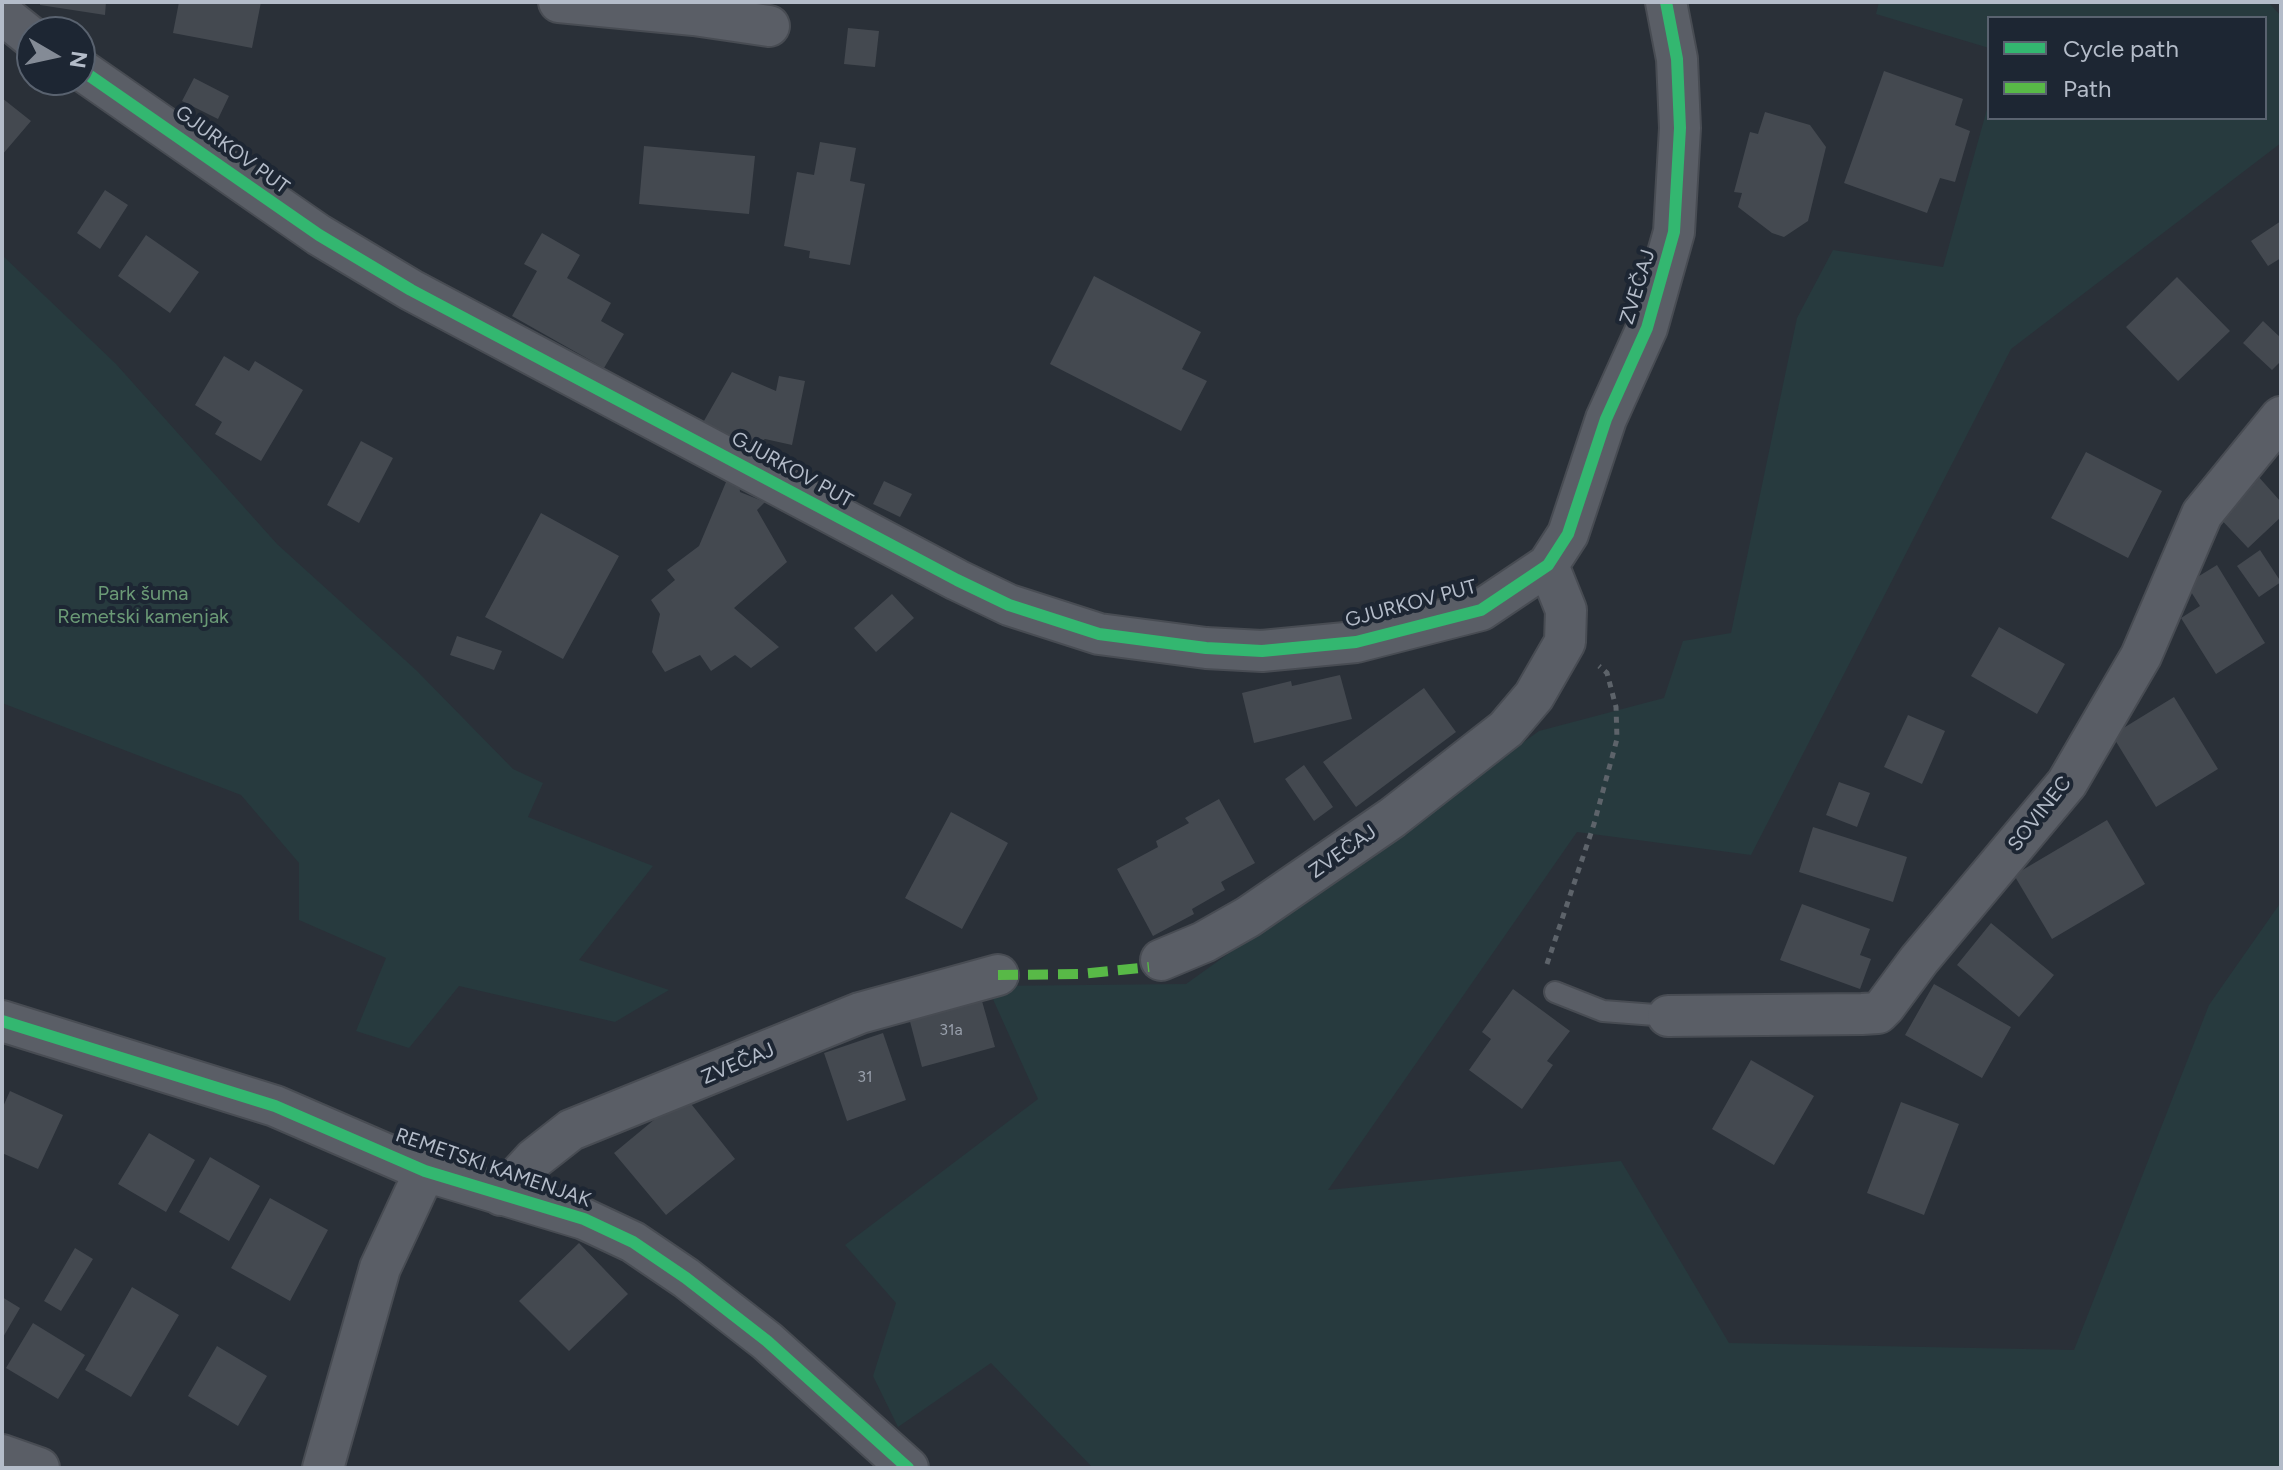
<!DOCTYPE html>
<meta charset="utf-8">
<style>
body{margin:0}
#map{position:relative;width:2283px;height:1470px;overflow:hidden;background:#2a3038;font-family:Figtree,sans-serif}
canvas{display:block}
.frame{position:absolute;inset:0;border:4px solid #b4bcc9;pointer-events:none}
.legend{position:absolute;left:1987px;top:16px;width:280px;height:104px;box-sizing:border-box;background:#1d2633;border:2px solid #59626f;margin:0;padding:10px 14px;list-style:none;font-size:24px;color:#b4bcc9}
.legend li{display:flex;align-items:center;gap:16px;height:40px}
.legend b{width:40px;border:2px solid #59626f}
.north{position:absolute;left:16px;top:16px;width:80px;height:80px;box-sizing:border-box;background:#1d2633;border:2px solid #59626f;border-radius:50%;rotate:99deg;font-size:22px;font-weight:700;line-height:32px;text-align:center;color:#b4bcc9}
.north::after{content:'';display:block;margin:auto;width:28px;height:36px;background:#848b96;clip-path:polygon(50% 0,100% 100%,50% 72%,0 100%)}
</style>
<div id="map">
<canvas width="2283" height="1470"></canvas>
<div class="frame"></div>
<ul class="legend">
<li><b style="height:10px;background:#33b770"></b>Cycle path</li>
<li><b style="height:10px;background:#58b947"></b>Path</li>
</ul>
<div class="north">N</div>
</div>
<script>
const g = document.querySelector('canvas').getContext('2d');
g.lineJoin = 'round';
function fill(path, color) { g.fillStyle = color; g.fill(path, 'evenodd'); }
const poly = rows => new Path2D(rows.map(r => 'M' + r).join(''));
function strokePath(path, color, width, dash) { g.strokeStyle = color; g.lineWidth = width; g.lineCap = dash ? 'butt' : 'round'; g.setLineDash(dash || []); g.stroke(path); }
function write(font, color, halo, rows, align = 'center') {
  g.font = font + ' Figtree,sans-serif'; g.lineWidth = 8; g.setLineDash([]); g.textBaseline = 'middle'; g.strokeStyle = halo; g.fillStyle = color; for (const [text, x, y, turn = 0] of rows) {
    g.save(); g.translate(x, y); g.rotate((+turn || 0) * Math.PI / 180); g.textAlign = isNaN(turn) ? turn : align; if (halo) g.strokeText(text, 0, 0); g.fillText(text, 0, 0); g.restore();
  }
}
const green = poly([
 [1879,2,2268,2,2281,16,2281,143,2011,349,1751,855,1577,832,1328,1190,1621,1161,1729,1343,2074,1350,2209,1005,2281,902,2281,1468,1093,1468,991,1363,898,1427,873,1376,896,1303,845,1245,1038,1099,987,986,1186,984,1539,731,1664,698,1683,641,1731,633,1797,318,1833,250,1943,267,1989,102,1989,118,2265,118,2265,18,1989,18,1989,48,1876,14],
 [2,255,116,364,277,544,416,670,513,769,543,783,528,817,653,866,579,960,669,990,615,1022,459,986,409,1048,356,1031,386,958,299,920,299,863,241,795,2,703]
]);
const building = poly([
 [40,2,106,2,105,15,40,5],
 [179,2,261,2,252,48,173,33],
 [848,28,879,31,875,67,844,64],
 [1884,71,1963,99,1955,125,1970,131,1955,182,1940,178,1927,213,1844,183],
 [194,78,229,96,218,119,182,101],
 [2,98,31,121,2,155],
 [1765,112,1810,125,1826,147,1808,221,1784,237,1772,233,1738,207,1742,193,1734,192,1750,132,1758,134],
 [820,142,856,148,850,181,865,184,850,265,809,258,810,251,784,246,797,172,814,175],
 [644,146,755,156,749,214,639,204],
 [105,190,128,205,100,249,77,233],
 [2281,221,2281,258,2268,266,2251,241],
 [542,233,580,255,567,278,611,303,601,321,624,334,604,368,512,316,537,271,524,264],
 [146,235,199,272,170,313,118,276],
 [1094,276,1201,332,1182,369,1207,381,1181,431,1050,364],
 [2177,277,2230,331,2178,381,2126,327],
 [2263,321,2281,338,2281,361,2272,370,2243,343],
 [224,356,249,371,255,361,303,390,261,461,215,434,222,422,195,405],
 [732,372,776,391,779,376,805,381,792,445,765,439,745,452,701,426],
 [361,441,393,458,359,523,327,505],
 [2086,452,2162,491,2128,558,2051,518],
 [729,475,739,480,740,492,765,502,757,510,787,562,734,608,779,647,751,668,735,655,711,671,700,655,665,672,652,652,660,614,651,600,675,580,667,570,699,546],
 [2257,475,2281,502,2281,517,2248,548,2215,513],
 [884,481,912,494,900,517,873,504],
 [541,513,619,556,563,659,485,617],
 [2260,550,2281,582,2259,597,2237,566],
 [2217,565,2265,643,2216,674,2181,618,2200,606,2186,584],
 [892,594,914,618,876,652,854,628],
 [1999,627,2065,664,2037,714,1971,676],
 [457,636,502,651,494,670,450,655],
 [1340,675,1352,719,1254,743,1242,693,1291,681,1292,686],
 [1424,688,1456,732,1356,807,1323,762],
 [2174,697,2218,769,2156,807,2112,735],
 [1908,715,1945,731,1922,784,1884,767],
 [1304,765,1333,807,1314,821,1285,779],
 [1839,782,1870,793,1857,827,1826,815],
 [1219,799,1255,863,1221,882,1225,890,1192,909,1194,914,1153,936,1117,869,1158,847,1156,841,1189,823,1185,818],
 [951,812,1008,843,962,929,905,898],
 [2107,820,2145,884,2052,939,2014,875],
 [1813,827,1907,857,1893,902,1799,872],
 [1802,904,1870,929,1860,955,1871,959,1860,989,1780,960],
 [1991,923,2054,975,2019,1017,1957,965],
 [1934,984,2011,1027,1982,1078,1905,1035],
 [1513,989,1570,1031,1547,1061,1553,1065,1522,1109,1469,1070,1491,1039,1482,1032],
 [980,994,995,1047,922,1067,908,1014],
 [883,1033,906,1100,847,1121,824,1053],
 [1751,1060,1814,1096,1774,1165,1712,1129],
 [10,1091,63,1115,38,1169,2,1153,2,1109],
 [684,1095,735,1159,666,1215,614,1153],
 [1901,1102,1959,1124,1924,1215,1867,1193],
 [149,1133,195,1160,166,1212,118,1184],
 [210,1157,260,1186,229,1241,179,1212],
 [270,1198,328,1230,290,1301,231,1268],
 [579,1243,628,1294,569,1351,519,1301],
 [75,1248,93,1259,61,1311,44,1301],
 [132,1287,179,1315,131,1397,85,1370],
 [2,1297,20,1308,2,1339],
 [33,1323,85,1355,58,1399,6,1368],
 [217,1346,267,1376,238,1426,188,1396]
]);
const path = poly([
 [1547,964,1594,824,1617,739,1616,707,1607,673,1599,666]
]);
const service = poly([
 [1555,992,1603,1011,1668,1016]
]);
const minor = poly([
 [559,2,694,15,769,26],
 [2,14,32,38],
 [80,69,319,235,411,290,957,580,1009,605,1099,634,1206,648,1262,651,1356,642,1481,610,1548,565,1568,534,1606,419,1647,328,1674,232,1680,128,1677,59,1666,2],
 [1161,960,1204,942,1248,917,1392,818,1506,729,1534,696,1565,642,1566,610,1548,565],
 [1668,1016,1862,1014,1878,1013,1885,1006,1919,960,2067,783,2141,656,2202,514,2281,417],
 [2,1021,275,1106,425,1171,584,1219,633,1242,686,1278,767,1341,908,1468],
 [501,1195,534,1159,571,1130,860,1013,998,975],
 [2,1455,39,1468],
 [323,1468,380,1268,425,1171]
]);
const quiet = poly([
 [998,975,1081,974,1149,967]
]);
const cycleway = poly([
 [80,69,319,235,411,290,957,580,1009,605,1099,634,1206,648,1262,651,1356,642,1481,610,1548,565,1568,534,1606,419,1647,328,1674,232,1680,128,1677,59,1666,2],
 [2,1021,275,1106,425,1171,584,1219,633,1242,686,1278,767,1341,908,1468]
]);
const numberNames = [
 ["31a",951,1030],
 ["31",865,1077]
];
const streetNames = [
 ["GJURKOV PUT",232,150,36],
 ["ZVEČAJ",1638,287,-73],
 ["GJURKOV PUT",792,470,29],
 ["GJURKOV PUT",1411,604,-15],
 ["SOVINEC",2040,814,-52],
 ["ZVEČAJ",1343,852,-35],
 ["ZVEČAJ",738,1064,-23],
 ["REMETSKI KAMENJAK",493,1168,19]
];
const parkNames = [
 ["Park šuma",143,594],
 ["Remetski kamenjak",143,617]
];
fill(green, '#273a3e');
fill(building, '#444950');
strokePath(service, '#484c53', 24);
strokePath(minor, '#484c53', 44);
strokePath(path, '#5d636a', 5, [6, 6]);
strokePath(service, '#5a5e66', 20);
strokePath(minor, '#5a5e66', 40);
strokePath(quiet, '#58b947', 10, [20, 10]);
strokePath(cycleway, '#33b770', 12);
write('16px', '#989fab', null, numberNames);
write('20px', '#b4bcc9', '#1d2633', streetNames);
write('20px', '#6b9a76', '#1d2633', parkNames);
</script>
